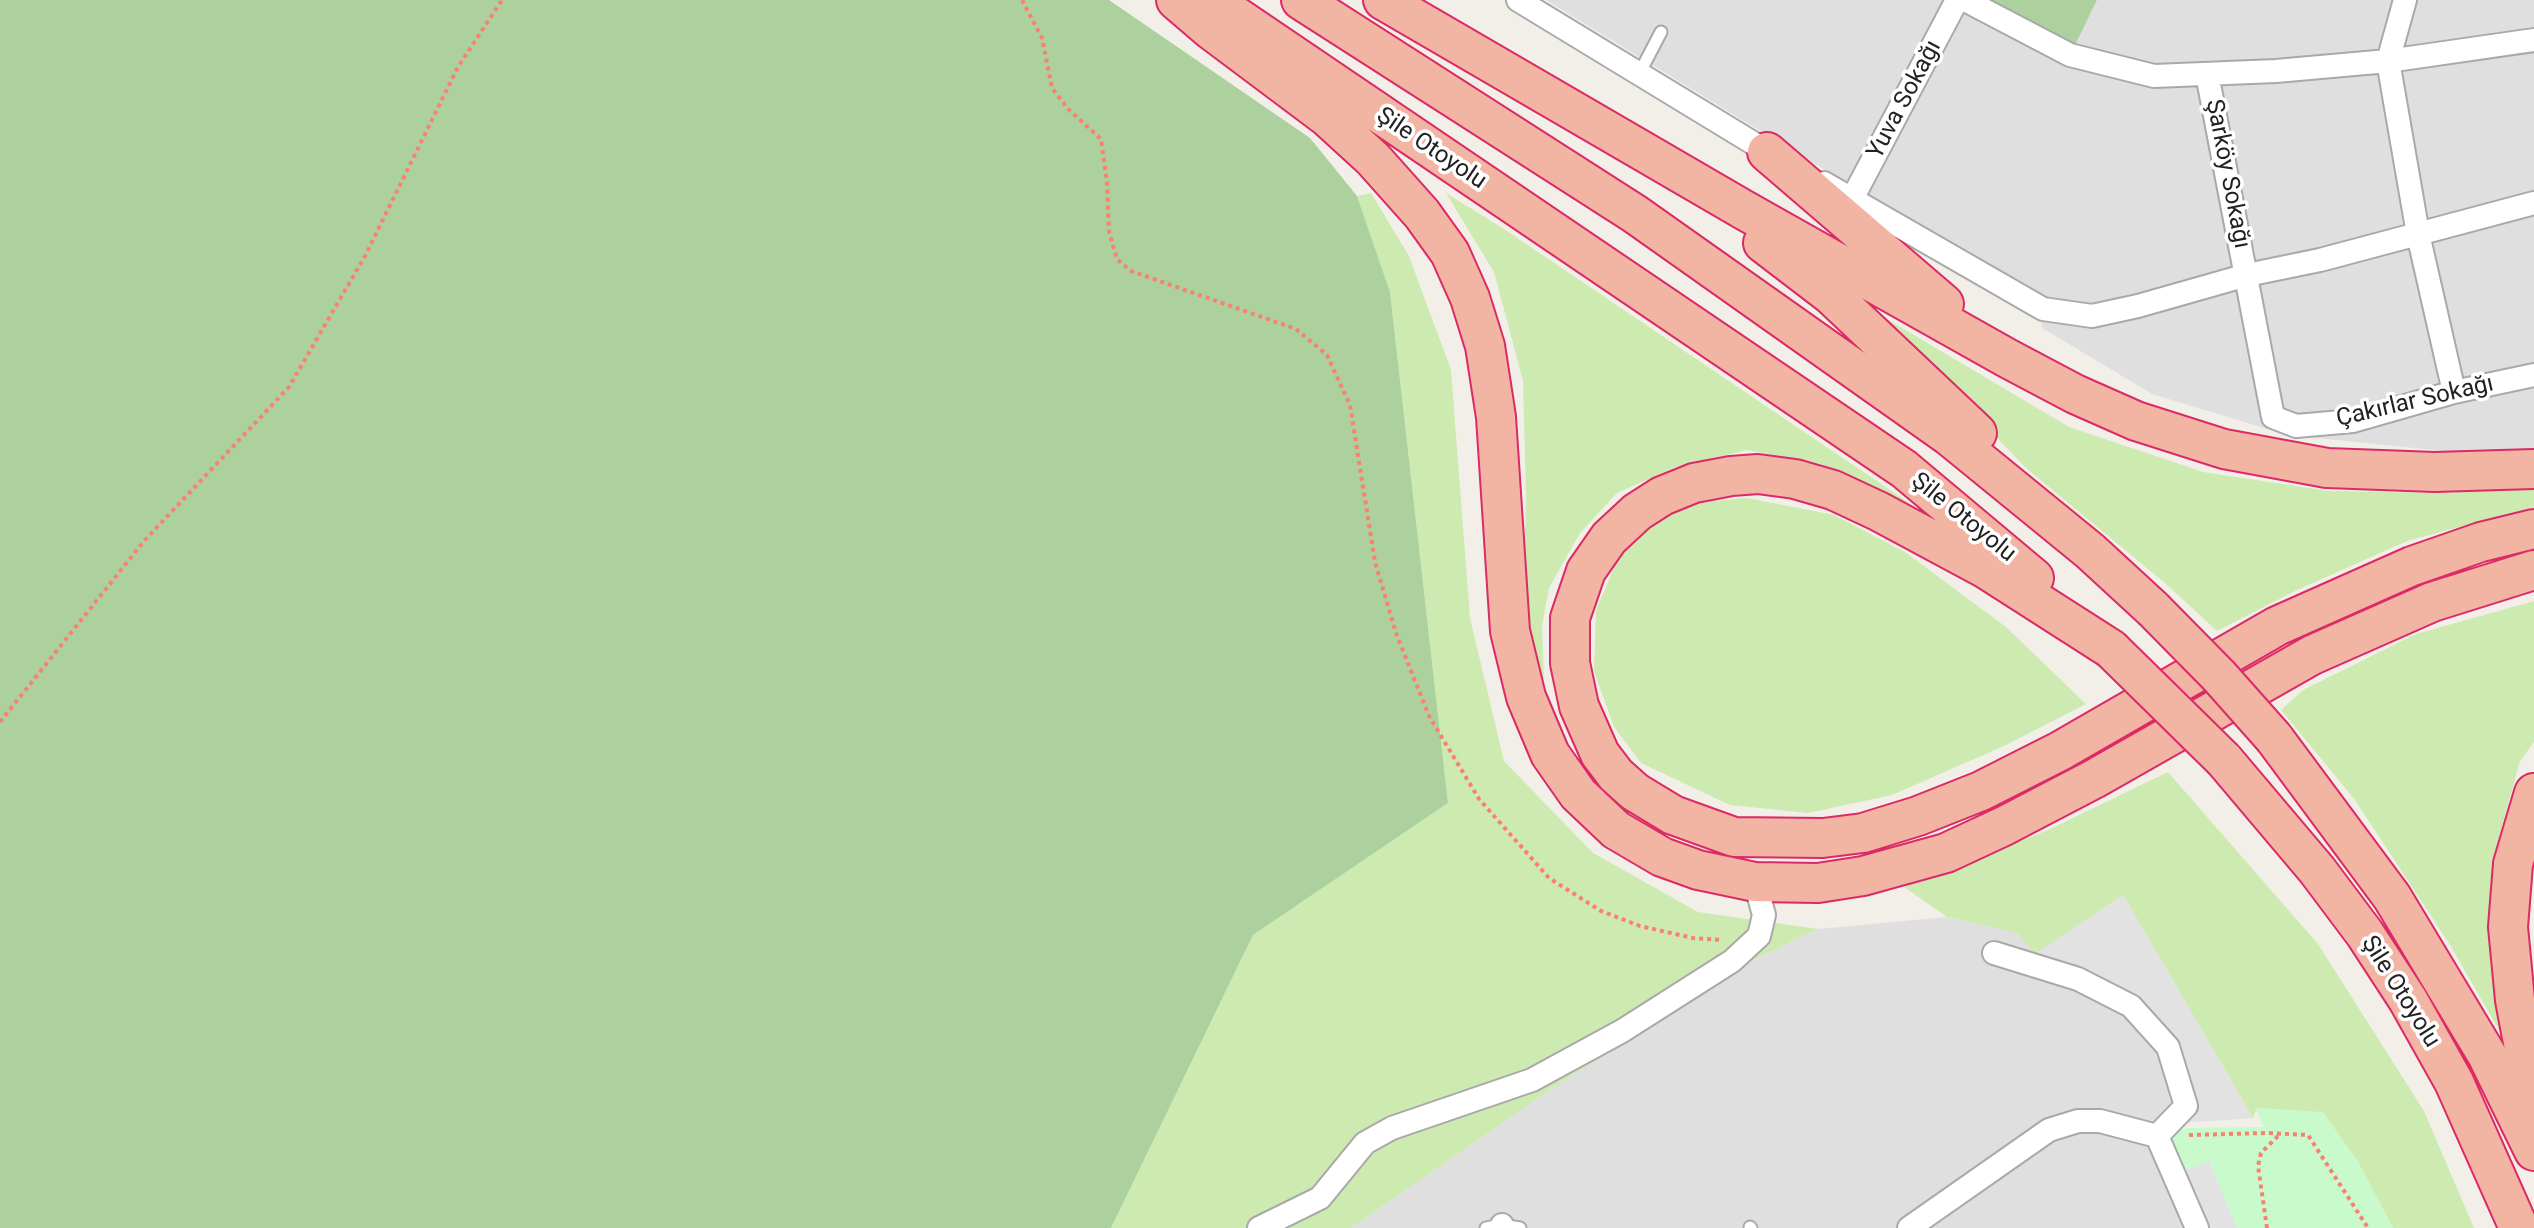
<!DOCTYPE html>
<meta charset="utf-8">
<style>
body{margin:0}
canvas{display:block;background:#f2efe9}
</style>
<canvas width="2534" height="1228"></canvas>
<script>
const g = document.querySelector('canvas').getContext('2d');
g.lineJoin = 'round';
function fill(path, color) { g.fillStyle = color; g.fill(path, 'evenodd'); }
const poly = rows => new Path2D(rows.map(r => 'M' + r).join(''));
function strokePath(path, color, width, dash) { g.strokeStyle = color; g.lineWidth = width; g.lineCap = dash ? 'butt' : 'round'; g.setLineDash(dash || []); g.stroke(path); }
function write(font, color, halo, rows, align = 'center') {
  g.font = font + ' Roboto,sans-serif'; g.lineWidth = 7; g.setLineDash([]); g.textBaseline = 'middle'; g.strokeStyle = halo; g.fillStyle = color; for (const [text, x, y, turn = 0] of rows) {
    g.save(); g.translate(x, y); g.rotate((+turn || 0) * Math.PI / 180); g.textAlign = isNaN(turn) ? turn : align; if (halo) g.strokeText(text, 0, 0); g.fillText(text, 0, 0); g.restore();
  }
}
const residential = poly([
 [1546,0,1989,0,2075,44,2097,0,2534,0,2534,449,2463,453,2287,435,2152,394,2042,328,2036,293,1813,163],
 [1947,917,2017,933,2035,954,2130,998,2168,1047,2186,1106,2157,1136,2196,1228,1351,1228,1547,1092,1743,965,1818,929]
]);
const grass = poly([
 [1371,193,1409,256,1451,370,1470,618,1504,761,1593,853,1698,912,1818,929,1743,965,1547,1092,1351,1228,1111,1228,1253,935,1448,803,1390,292,1357,196],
 [1446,193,1504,229,1927,515,1818,463,1747,450,1675,467,1617,493,1580,533,1549,588,1542,626,1544,683,1523,607,1526,496,1523,381,1494,272],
 [1877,313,2069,427,2203,472,2329,491,2444,493,2534,487,2534,507,2407,541,2295,591,2217,631,2165,583,2026,468],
 [1747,498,1834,515,1905,552,2006,627,2086,704,2004,746,1892,795,1808,813,1730,805,1641,763,1614,727,1594,671,1596,610,1619,556,1655,521,1700,502],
 [2534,601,2534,742,2520,761,2494,855,2489,943,2507,1044,2450,945,2355,800,2281,710,2303,690,2416,634],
 [2168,772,2318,944,2424,1111,2474,1228,2393,1228,2358,1162,2323,1113,2257,1108,2253,1118,2123,895,2035,954,2017,933,1947,917,1904,887,2048,830]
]);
const forest = poly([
 [0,0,1109,0,1310,138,1357,196,1390,292,1448,803,1253,935,1111,1228,0,1228],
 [1989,0,2097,0,2075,45]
]);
const park = poly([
 [2256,1108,2323,1112,2358,1162,2393,1228,2237,1228,2209,1161,2175,1175,2157,1136,2187,1128,2263,1127]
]);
const parking = poly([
 [2123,895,2253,1118,2183,1123,2168,1047,2130,998,2035,954],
 [2209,1161,2237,1228,2197,1228,2175,1175]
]);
const path = poly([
 [1022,0,1042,38,1052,88,1068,109,1101,139,1107,182,1109,232,1117,259,1131,271,1296,329,1327,355,1350,405,1375,562,1396,633,1429,716,1479,799,1549,878,1601,911,1640,926,1693,938,1721,940],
 [0,722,144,541,289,387,365,256,458,67,502,0],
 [2189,1135,2267,1133,2308,1135,2368,1228],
 [2267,1228,2258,1166,2261,1153,2279,1135]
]);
const service = poly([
 [1639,74,1661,32],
 [1750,1227,1751,1228],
 [1486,1228,1502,1225,1520,1228]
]);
const minor = poly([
 [1518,0,1776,157],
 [1965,0,2070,55,2154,76,2276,71,2388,61,2534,40],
 [2405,0,2388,61,2418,234,2454,392],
 [2207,74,2273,417,2296,426,2353,421,2454,392,2534,375],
 [1824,183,2043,309,2092,316,2138,306,2247,275,2320,260,2534,203],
 [1852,199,1957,0],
 [1994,953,2078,979,2131,1006,2168,1047,2186,1106,2157,1136],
 [2157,1136,2197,1228],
 [1259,1228,1320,1198,1365,1143,1392,1128,1532,1080,1622,1031,1732,961,1759,936,1764,915,1755,882],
 [1502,1228,1502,1225],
 [1909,1228,2049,1130,2078,1121,2100,1121,2157,1136]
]);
const trunk = poly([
 [1176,0,1211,30,1327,117,1373,159,1422,214,1450,253,1470,298,1485,346,1496,417,1510,631,1526,697,1550,754,1578,794,1616,830,1662,857,1698,870,1755,882,1818,883,1863,876,1946,853,2004,826,2094,779,2312,655,2432,602,2534,570],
 [1212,0,1904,469,2034,578],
 [1301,0,1635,214,1949,436,2090,551,2153,609],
 [1383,0,1744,210,2007,358,2075,394,2136,421,2224,449,2327,468,2435,472,2534,469],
 [1767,152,1944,304],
 [1763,243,1831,295,1977,433],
 [2111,649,1986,569,1878,511,1833,490,1795,479,1758,474,1731,476,1694,483,1662,496,1637,512,1609,538,1586,571,1570,618,1570,663,1579,706,1600,754,1616,775,1635,792,1673,815,1734,837,1823,838,1863,833,1918,816,1981,791,2060,751,2277,626,2412,566,2481,542,2534,529],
 [2274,738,2392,897,2487,1055,2534,1151],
 [2224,760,2317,870,2365,934,2408,1000,2454,1082,2519,1228],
 [2534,793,2513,864,2508,927,2515,1000,2534,1101]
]);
const trunkBridge = poly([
 [2153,609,2219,676,2274,738],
 [2111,649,2224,760]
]);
const streetNames = [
 ["Yuva Sokağı",1905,100,-62],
 ["Şile Otoyolu",1431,149,34],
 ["Şarköy Sokağı",2227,174,79],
 ["Çakırlar Sokağı",2415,402,-13],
 ["Şile Otoyolu",1963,518,39],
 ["Şile Otoyolu",2400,992,58]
];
fill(residential, '#e0dfdf');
fill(grass, '#cdebb0');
fill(forest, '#add19e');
fill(park, '#c8facc');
fill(parking, '#e2e2e2');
strokePath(service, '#a9a9a9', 15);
strokePath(minor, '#a9a9a9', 26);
strokePath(trunk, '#dc2a67', 42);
strokePath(path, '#fa8072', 4, [4, 4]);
strokePath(service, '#fff', 11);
strokePath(minor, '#fff', 22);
strokePath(trunk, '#f2b4a3', 38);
strokePath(trunkBridge, '#dc2a67', 42, []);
strokePath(trunkBridge, '#f2b4a3', 38);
write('24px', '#222', '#fff', streetNames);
</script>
